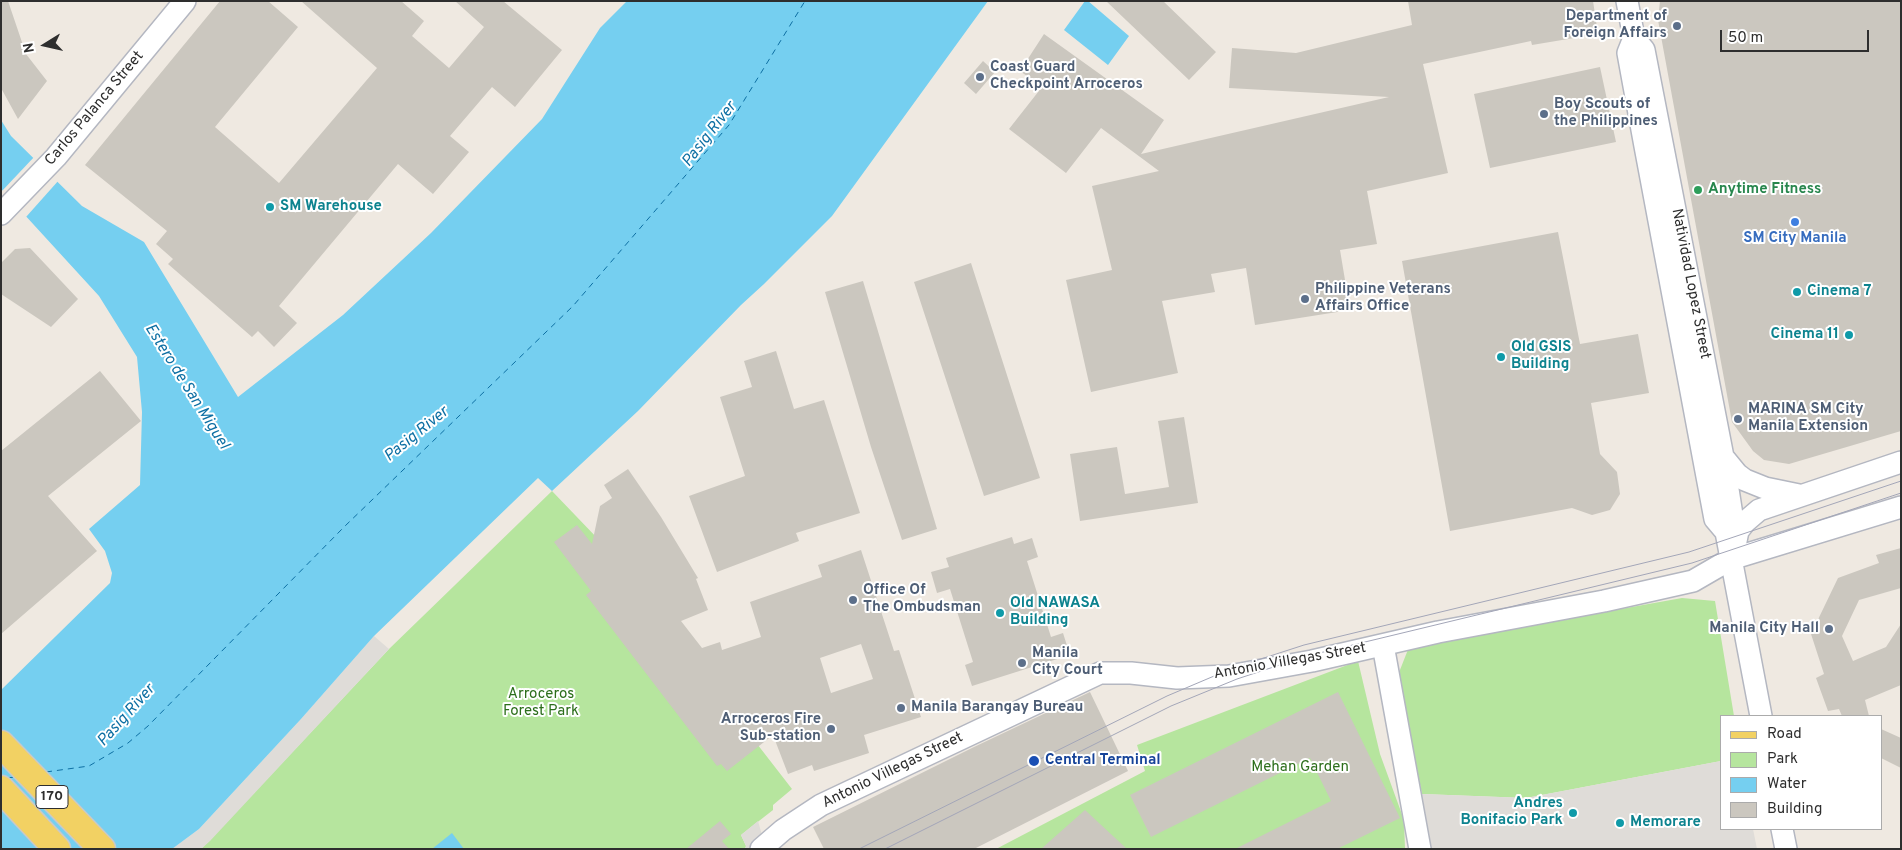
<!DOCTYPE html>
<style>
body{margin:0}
#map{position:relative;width:1902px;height:850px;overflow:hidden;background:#efe9e1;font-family:Overpass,sans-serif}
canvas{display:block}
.frame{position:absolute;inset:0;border:2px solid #2e2e2e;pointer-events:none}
.legend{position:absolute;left:1720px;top:715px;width:162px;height:115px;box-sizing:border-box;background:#fff;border:1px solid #ababab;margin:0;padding:6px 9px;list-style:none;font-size:15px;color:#2e2e2e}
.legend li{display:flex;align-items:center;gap:10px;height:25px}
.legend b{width:25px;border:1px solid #ababab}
.north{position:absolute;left:20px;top:20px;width:50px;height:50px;-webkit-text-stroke:4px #fff;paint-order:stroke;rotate:260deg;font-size:14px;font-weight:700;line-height:20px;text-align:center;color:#2e2e2e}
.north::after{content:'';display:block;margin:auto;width:18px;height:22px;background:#2e2e2e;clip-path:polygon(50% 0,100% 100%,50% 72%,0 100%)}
.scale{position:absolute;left:1720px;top:30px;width:149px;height:22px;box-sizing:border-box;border:2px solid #2e2e2e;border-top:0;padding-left:6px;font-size:15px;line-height:18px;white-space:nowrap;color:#2e2e2e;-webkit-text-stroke:4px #fff;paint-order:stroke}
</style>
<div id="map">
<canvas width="1902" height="850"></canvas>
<div class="frame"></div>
<ul class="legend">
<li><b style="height:6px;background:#f2d163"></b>Road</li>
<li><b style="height:14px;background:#b6e59e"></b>Park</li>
<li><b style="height:14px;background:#75cff0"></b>Water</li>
<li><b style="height:14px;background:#cbc7bf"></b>Building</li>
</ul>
<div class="north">N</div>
<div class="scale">50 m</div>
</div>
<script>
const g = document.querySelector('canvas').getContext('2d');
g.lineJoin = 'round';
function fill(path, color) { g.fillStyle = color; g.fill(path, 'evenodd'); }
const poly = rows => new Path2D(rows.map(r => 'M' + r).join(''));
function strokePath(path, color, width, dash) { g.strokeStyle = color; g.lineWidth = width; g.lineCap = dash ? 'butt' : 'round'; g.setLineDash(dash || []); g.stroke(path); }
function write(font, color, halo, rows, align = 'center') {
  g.font = font + ' Overpass,sans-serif'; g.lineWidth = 4; g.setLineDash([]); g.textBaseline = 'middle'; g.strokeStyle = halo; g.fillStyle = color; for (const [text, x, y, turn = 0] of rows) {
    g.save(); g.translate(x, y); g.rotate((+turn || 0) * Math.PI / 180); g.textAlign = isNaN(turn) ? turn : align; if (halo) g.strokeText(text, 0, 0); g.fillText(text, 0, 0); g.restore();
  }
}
const green = poly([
 [552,491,599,540,792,789,773,805,773,810,741,835,746,846,745,849,201,849,389,649],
 [1682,598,1715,601,1734,716,1721,716,1721,761,1526,798,1422,794,1398,675,1409,647],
 [1358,661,1380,754,1404,820,1405,849,996,849,1145,771,1137,745]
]);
const plaza = poly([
 [374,636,389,649,210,841,201,849,172,849,199,829,301,719],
 [1721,761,1721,829,1753,829,1757,849,1432,849,1422,794,1526,798],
 [758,821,766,849,745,849,746,846,741,835]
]);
const water = poly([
 [627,1,988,1,832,216,764,284,741,305,638,411,552,491,538,478,374,636,301,719,199,829,172,849,1,849,1,690,110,583,112,573,105,551,89,529,140,485,142,412,137,357,99,296,1,189,1,120,11,136,82,206,144,242,238,397,343,315,431,233,542,119,600,28],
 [1085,1,1088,1,1129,36,1108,65,1064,30],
 [452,833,464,849,432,849]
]);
const pier = poly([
 [35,156,59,180,26,217,1,192]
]);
const ferry = poly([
 [46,772,89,766,128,743,148,726,344,527,573,306,729,125,805,1],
 [7,778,15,777]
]);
const building = poly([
 [1,1,8,1,26,54,47,81,18,119,1,88],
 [220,1,268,1,298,27,215,127,279,183,377,68,301,1,401,1,424,21,412,36,449,68,484,27,455,1,503,1,562,50,515,107,492,87,450,136,469,152,433,194,398,164,279,306,297,323,274,347,258,331,252,337,168,264,173,259,156,244,167,231,85,165],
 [1106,1,1163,1,1216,52,1189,80],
 [1408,1,1593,1,1598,34,1532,45,1531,41,1423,64,1448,173,1367,191,1377,244,1340,250,1350,310,1255,325,1246,268,1211,274,1215,292,1162,301,1178,373,1091,392,1066,280,1112,270,1092,186,1159,171,1101,128,1066,173,1009,129,1042,87,1020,71,1044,34,1164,120,1141,154,1389,97,1229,88,1232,48,1296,53,1412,25],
 [1660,1,1901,1,1901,431,1789,464,1764,460,1753,451,1732,422,1658,20],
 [983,61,995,72,976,94,964,83],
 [1600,67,1616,142,1490,168,1474,94],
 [1558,232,1580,344,1638,334,1649,393,1591,403,1600,454,1617,472,1620,494,1610,510,1592,515,1572,508,1450,531,1402,261],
 [30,248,78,299,51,327,1,294,1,263,15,249],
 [971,263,1040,478,984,496,914,282],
 [863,281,937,529,902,540,871,447,825,292],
 [776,351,794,409,824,400,860,513,796,533,799,541,717,572,689,496,745,476,720,397,752,387,744,361],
 [100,371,141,421,48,496,97,551,1,634,1,451],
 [1184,417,1198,503,1080,521,1070,454,1117,447,1125,494,1169,487,1158,421],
 [628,469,661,517,698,578,696,579,708,610,681,621,702,648,720,642,722,650,761,637,750,602,822,577,818,565,861,550,894,651,899,650,921,717,864,735,869,753,814,771,812,765,788,774,773,735,727,771,721,764,717,766,586,595,591,591,554,542,577,525,592,544,600,506,612,498,604,485],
 [861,644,873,679,831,693,820,658],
 [1012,537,1014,544,1032,538,1038,557,1027,561,1051,637,1063,633,1070,655,972,686,965,665,973,662,950,589,937,593,931,572,949,567,946,558],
 [1901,548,1901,588,1859,600,1842,636,1853,661,1886,647,1901,624,1901,685,1865,700,1869,716,1842,716,1839,709,1828,711,1816,678,1824,674,1811,634,1838,578,1879,563,1876,555],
 [1090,692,1128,771,974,849,824,849,813,827,974,747],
 [1338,692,1400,818,1337,849,1235,849,1331,801,1310,758,1151,837,1130,795],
 [1881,729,1901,738,1901,768,1881,758],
 [1085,810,1127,849,1041,849],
 [720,821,731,834,722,841,729,849,686,849]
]);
const minor = poly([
 [1627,1,1634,38,1628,53,1645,146,1715,519,1726,532,1761,716],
 [1634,38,1644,50,1723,457,1732,515,1726,532],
 [1,214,56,157,185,1],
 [1723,457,1737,474,1745,480,1765,488,1799,495],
 [1735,546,1738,531,1745,522,1759,510,1901,462],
 [1383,645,1420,849],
 [1782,829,1786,849],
 [761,849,783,830,821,805,1100,673,1131,673,1177,678,1229,676,1312,661,1438,632,1604,601,1693,581,1731,559,1901,507]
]);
const major = poly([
 [1,744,102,849],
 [1,789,57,849]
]);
const tram = poly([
 [859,849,1167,696,1233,668,1304,645,1689,552,1901,481],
 [885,849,1171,706,1237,679,1307,656,1692,563,1901,493]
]);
const markers = [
 [1677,26,5,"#5c6f8a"],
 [980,77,5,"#5c6f8a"],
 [1544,114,5,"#5c6f8a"],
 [1698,190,5,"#2e9e5b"],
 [270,207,5,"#0f9aa8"],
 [1795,222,5,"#3f7fe0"],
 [1797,292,5,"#0f9aa8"],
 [1305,299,5,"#5c6f8a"],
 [1849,335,5,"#0f9aa8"],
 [1501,357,5,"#0f9aa8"],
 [1738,419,5,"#5c6f8a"],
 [853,600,5,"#5c6f8a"],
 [1000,613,5,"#0f9aa8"],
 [1829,629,5,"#5c6f8a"],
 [1022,663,5,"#5c6f8a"],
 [901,708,5,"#5c6f8a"],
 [831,729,5,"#5c6f8a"],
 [1034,761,6,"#1a4fb4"],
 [1573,813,5,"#0f9aa8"],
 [1620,823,5,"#0f9aa8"]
];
const shields = [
 [52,797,32]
];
const shieldNames = [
 ["170",52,797]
];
const serviceNames = [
 ["Department of",1667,17,"right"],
 ["Foreign Affairs",1667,34,"right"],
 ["Coast Guard",990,68],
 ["Checkpoint Arroceros",990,85],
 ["Boy Scouts of",1554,105],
 ["the Philippines",1554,122],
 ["Philippine Veterans",1315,290],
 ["Affairs Office",1315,307],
 ["MARINA SM City",1748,410],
 ["Manila Extension",1748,427],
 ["Office Of",863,591],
 ["The Ombudsman",863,608],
 ["Manila City Hall",1819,629,"right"],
 ["Manila",1032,654],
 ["City Court",1032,671],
 ["Manila Barangay Bureau",911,708],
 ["Arroceros Fire",821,720,"right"],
 ["Sub-station",821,737,"right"]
];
const streetNames = [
 ["Carlos Palanca Street",95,109,-50],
 ["Natividad Lopez Street",1690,284,79],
 ["Antonio Villegas Street",1290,662,-10],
 ["Antonio Villegas Street",893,771,-26]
];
const leisureNames = [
 ["Anytime Fitness",1708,190]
];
const cultureNames = [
 ["SM Warehouse",280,207],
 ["Cinema 7",1807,292],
 ["Cinema 11",1839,335,"right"],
 ["Old GSIS",1511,348],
 ["Building",1511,365],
 ["Old NAWASA",1010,604],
 ["Building",1010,621],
 ["Andres",1563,804,"right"],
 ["Bonifacio Park",1563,821,"right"],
 ["Memorare",1630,823]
];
const shopNames = [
 ["SM City Manila",1795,239]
];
const parkNames = [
 ["Arroceros",541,695],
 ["Forest Park",541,712],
 ["Mehan Garden",1300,768]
];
const transitNames = [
 ["Central Terminal",1045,761]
];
const waterNames = [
 ["Pasig River",710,135,-52],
 ["Estero de San Miguel",186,387,58],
 ["Pasig River",417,435,-39],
 ["Pasig River",127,716,-48]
];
fill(green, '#b6e59e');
fill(plaza, '#dfdcd8');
fill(water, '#75cff0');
fill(pier, '#efe9e1');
strokePath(ferry, '#0d6fa3', 1, [6, 5]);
fill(building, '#cbc7bf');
strokePath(minor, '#b4b7c1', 24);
strokePath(major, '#c9c9c9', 29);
strokePath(minor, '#fff', 21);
strokePath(major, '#f2d163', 26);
strokePath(tram, '#a3a6b8', 1);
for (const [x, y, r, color] of markers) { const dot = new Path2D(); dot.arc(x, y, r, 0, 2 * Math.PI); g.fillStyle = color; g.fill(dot); strokePath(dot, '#fff', 2); }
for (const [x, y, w] of shields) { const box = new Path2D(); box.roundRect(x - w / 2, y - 11.5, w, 23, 4); g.fillStyle = '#fff'; g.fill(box); strokePath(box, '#2e2e2e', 1); }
write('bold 14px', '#2e2e2e', null, shieldNames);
write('bold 15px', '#4e5e75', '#fff', serviceNames, 'left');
write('15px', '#2e2e2e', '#fff', streetNames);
write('bold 15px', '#27864d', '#fff', leisureNames, 'left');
write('bold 15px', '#0d838f', '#fff', cultureNames, 'left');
write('bold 15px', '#366cbe', '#fff', shopNames);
write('15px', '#2c6e1b', '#fff', parkNames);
write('bold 15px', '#164399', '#fff', transitNames, 'left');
write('italic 16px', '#0d6fa3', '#fff', waterNames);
</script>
